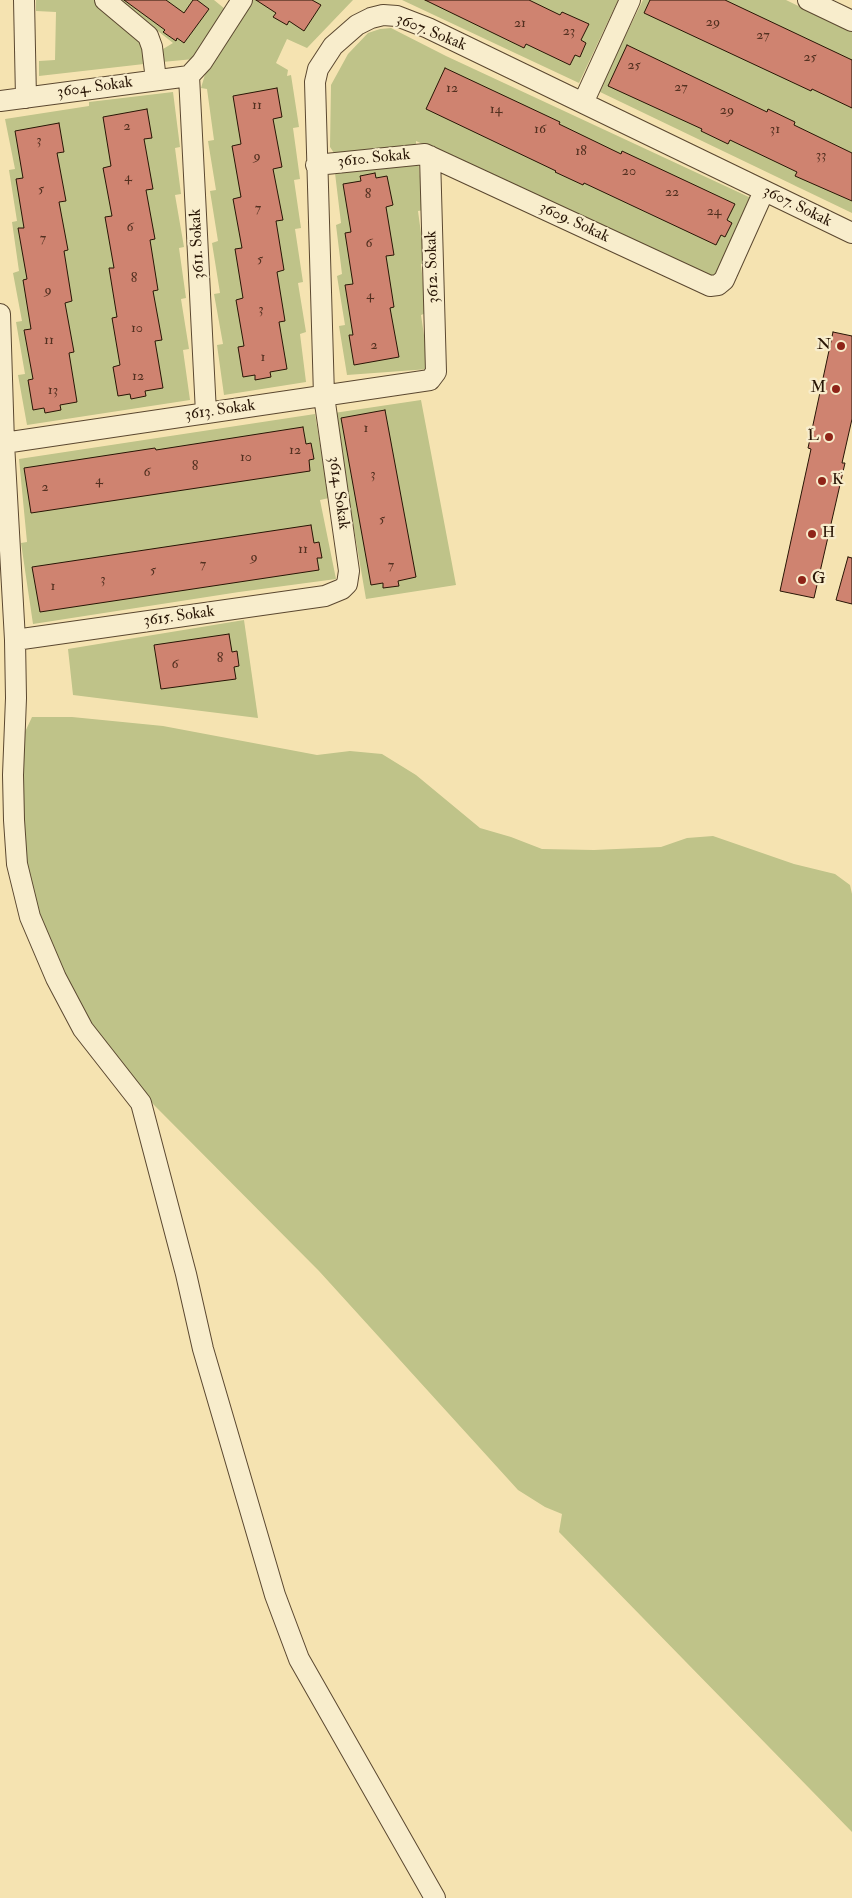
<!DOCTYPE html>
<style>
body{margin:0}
canvas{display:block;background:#f5e3b1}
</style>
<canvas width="852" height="1898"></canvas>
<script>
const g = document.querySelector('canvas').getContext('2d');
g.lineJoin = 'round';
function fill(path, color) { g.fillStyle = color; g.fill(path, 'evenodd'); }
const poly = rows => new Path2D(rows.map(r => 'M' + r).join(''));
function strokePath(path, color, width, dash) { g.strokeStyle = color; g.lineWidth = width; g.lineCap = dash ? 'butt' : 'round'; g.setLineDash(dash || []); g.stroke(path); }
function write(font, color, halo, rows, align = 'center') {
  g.font = font + ' "IM FELL Double Pica",serif'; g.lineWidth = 4.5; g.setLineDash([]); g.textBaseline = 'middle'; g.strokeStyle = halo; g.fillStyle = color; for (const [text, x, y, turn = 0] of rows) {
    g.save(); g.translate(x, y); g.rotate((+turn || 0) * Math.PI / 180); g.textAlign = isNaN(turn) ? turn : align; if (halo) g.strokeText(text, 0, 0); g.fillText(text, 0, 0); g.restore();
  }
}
const green = poly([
 [36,0,95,0,146,43,144,64,39,76,39,61,55,60,56,12,36,11],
 [119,0,214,0,225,9,194,59,162,62,158,52,173,43],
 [252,0,353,0,307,48,287,39,276,63,288,70,287,76,291,75,299,127,293,128,300,179,294,180,301,228,295,229,303,282,298,283,306,332,300,334,306,382,224,395,217,345,223,344,214,294,220,293,212,243,218,241,210,191,216,190,208,141,214,140,207,89,201,88,206,71],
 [402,0,618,0,579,83],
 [643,0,786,0,852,32,852,213,598,91],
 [391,28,446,56,751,198,716,279,416,141,416,146,342,155,334,153,330,147,331,85,348,54,368,33,380,29],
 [173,92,180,147,175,148,181,194,175,195,184,247,179,248,186,298,181,299,189,349,183,350,190,400,27,425,18,375,25,374,16,322,22,321,13,273,19,271,12,222,17,221,9,170,15,169,5,119,89,106,89,102],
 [418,160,424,210,418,211,425,263,421,264,426,313,421,315,429,369,347,375,339,326,345,325,337,276,342,274,336,225,341,223,335,173],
 [421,400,456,585,366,599,334,413],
 [315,414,329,498,320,500,336,579,239,592,33,624,21,543,27,542,19,459],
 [244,620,258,718,73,695,68,649],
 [32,717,72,717,163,726,317,755,350,751,382,754,416,775,480,828,511,837,542,849,594,850,661,847,687,838,713,836,794,864,835,874,850,885,852,894,852,1832,559,1532,562,1514,545,1507,518,1490,319,1271,154,1105,106,1050,76,1002,39,920,26,873,18,747]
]);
const building = poly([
 [124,0,166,0,184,13,193,0,197,0,209,9,184,43,177,38,176,41,163,32,165,30,124,0],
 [256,0,312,0,321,5,304,31,289,21,287,25,273,17,276,13,256,0],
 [425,0,529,0,560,15,562,12,589,24,581,40,586,43,580,57,575,55,570,65,526,44,524,48,425,0],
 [650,0,725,0,852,60,852,108,812,89,811,91,644,13,650,0],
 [627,45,767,112,768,109,795,122,794,125,852,153,852,201,795,176,797,172,730,140,728,144,701,131,702,129,608,86,627,45],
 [445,68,560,122,559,124,621,154,622,151,735,204,727,220,732,223,725,237,721,235,716,245,584,183,583,185,555,172,556,171,426,109,445,68],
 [277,88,282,117,273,119,282,167,273,169,283,220,276,221,284,270,277,272,285,321,279,322,287,369,270,372,271,377,255,380,255,375,243,377,238,347,244,346,236,300,243,298,235,249,242,248,233,199,241,197,232,146,241,144,233,96,277,88],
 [147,109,152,138,144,139,153,189,146,190,155,239,150,240,158,290,153,291,162,340,155,341,163,388,145,391,146,396,131,399,130,394,118,396,113,367,120,365,112,318,117,317,109,268,114,268,105,217,112,216,103,168,111,166,103,117,147,109],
 [59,123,64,152,57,153,66,201,59,202,68,250,64,251,72,301,65,303,74,352,69,353,77,402,60,405,61,410,45,413,44,408,33,410,28,380,33,379,24,330,31,329,23,280,27,279,18,228,24,228,16,179,23,178,15,131,59,123],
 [375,173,376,178,387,176,393,205,386,207,394,255,386,256,394,307,390,308,399,357,354,365,349,335,353,335,345,285,353,284,345,233,351,232,343,184,361,181,360,176,375,173],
 [833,332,852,336,852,419,842,463,845,463,814,598,780,591,811,449,808,448,833,332],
 [385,410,416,577,398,581,399,586,383,588,383,583,371,585,341,418,385,410],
 [303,427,306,444,311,443,314,459,309,460,310,471,31,513,24,468,155,448,156,450,303,427],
 [311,525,314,543,319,542,322,558,317,558,319,570,40,612,32,567,311,525],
 [848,557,852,558,852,604,836,600,848,557],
 [229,634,232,652,237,651,239,666,234,667,236,679,161,689,154,645,229,634]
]);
const minor = poly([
 [24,0,26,98],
 [105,0,148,36,152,47,156,80],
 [808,0,852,21],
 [189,76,206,413],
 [189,76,202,62,242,0],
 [0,101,189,76],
 [583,103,630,0],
 [316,165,425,154,710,286,718,285,724,280,764,191],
 [0,314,4,443,15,640,16,698,13,775,14,820,17,864,30,917,56,978,83,1029,141,1103,186,1274,203,1349,275,1595,299,1659,435,1898],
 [4,443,430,380,436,372,430,156],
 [15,640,325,596,342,589,347,584,349,571,324,396,315,82,318,69,333,46,357,25,371,18,383,15,397,16,428,28,852,233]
]);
const markers = [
 [841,346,5,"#8f2418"],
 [836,389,5,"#8f2418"],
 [829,437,5,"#8f2418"],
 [822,481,5,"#8f2418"],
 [812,534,5,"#8f2418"],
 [802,580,5,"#8f2418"]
];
const numberNames = [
 ["29",713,23],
 ["21",520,24],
 ["23",569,32],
 ["27",763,36],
 ["25",810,58],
 ["25",634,66],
 ["27",681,88],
 ["12",452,89],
 ["11",257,106],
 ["14",496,110],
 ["29",727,111],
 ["2",127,127],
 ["16",540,130],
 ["31",775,130],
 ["3",39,141],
 ["18",581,152],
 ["33",821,156],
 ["9",257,157],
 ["20",629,172],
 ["4",128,178],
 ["5",41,190],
 ["22",672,193],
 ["8",368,195],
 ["7",258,209],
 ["24",714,212],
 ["6",130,228],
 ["7",43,239],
 ["6",369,244],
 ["5",260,260],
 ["8",134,279],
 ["9",48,291],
 ["4",370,296],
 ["3",261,310],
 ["10",137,329],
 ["11",49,341],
 ["2",374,346],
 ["1",263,358],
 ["12",138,377],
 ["13",53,391],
 ["1",366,429],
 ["12",295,451],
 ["10",246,458],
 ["8",195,467],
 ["6",147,473],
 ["3",373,475],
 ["4",99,481],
 ["2",45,488],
 ["5",382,520],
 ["11",303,550],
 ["9",254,558],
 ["7",203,565],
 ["7",391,566],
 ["5",153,571],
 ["3",103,580],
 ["1",53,587],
 ["8",220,659],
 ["6",175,665]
];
const streetNames = [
 ["3607. Sokak",431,33,22],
 ["3604. Sokak",95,88,-8],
 ["3610. Sokak",374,159,-6],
 ["3607. Sokak",797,207,26],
 ["3609. Sokak",574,223,25],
 ["3611. Sokak",198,244,-93],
 ["3612. Sokak",433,267,-92],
 ["3613. Sokak",220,411,-8],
 ["3614. Sokak",338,493,82],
 ["3615. Sokak",179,617,-8]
];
const poiNames = [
 ["N",831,346],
 ["M",826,389],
 ["L",819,437],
 ["K",832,481,"left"],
 ["H",822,534,"left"],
 ["G",812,580,"left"]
];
fill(green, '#bfc389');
fill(building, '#cf8370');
strokePath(building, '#281505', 1);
strokePath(minor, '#5b4830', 22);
strokePath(minor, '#f8edcc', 20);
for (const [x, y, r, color] of markers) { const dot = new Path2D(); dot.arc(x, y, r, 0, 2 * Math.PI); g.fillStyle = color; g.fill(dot); strokePath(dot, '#f8edcc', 2); }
write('14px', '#523020', null, numberNames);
write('16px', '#281505', '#f8edcc', streetNames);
write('16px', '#281505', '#f8edcc', poiNames, 'right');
</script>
